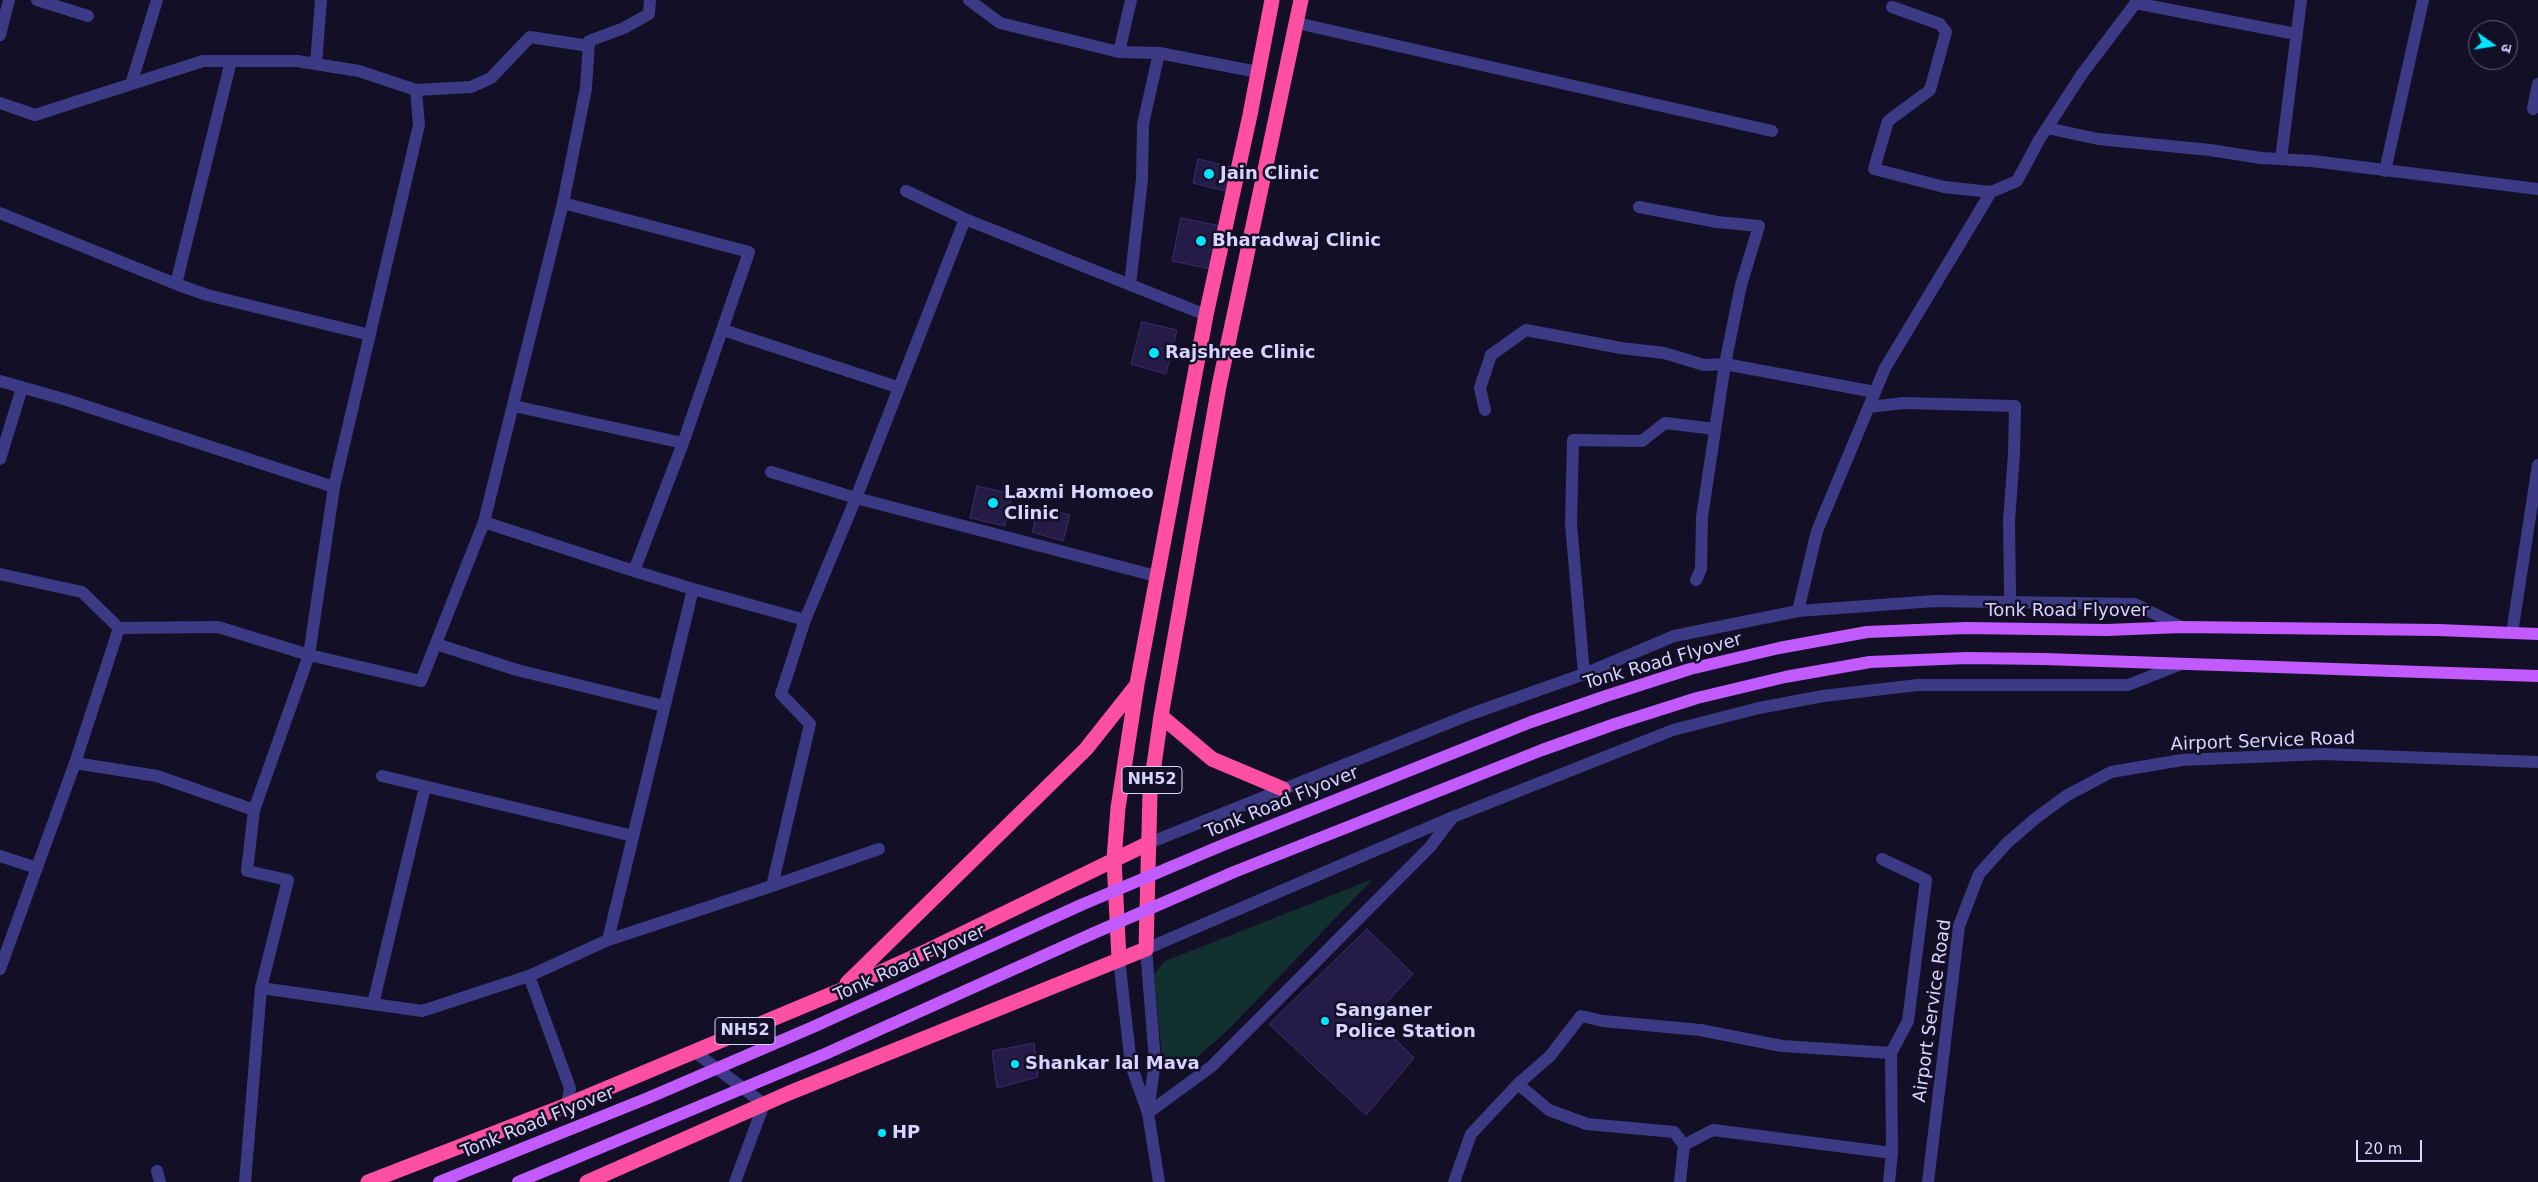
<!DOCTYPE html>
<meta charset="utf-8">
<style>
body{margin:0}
#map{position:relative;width:2538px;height:1182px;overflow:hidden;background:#130f26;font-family:"DejaVu Sans","Noto Sans Devanagari",sans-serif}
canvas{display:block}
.north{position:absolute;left:2468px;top:20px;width:50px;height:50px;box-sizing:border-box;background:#130f26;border:1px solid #625e7d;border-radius:50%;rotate:103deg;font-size:14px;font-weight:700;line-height:20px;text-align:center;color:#d9d4ff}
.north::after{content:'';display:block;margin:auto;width:18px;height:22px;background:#00e5ff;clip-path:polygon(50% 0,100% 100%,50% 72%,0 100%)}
.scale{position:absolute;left:2356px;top:1140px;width:66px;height:22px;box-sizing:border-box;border:2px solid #d9d4ff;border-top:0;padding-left:6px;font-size:15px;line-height:18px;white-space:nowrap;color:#d9d4ff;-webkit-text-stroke:4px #130f26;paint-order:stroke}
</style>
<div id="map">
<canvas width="2538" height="1182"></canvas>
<div class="north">उ</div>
<div class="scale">20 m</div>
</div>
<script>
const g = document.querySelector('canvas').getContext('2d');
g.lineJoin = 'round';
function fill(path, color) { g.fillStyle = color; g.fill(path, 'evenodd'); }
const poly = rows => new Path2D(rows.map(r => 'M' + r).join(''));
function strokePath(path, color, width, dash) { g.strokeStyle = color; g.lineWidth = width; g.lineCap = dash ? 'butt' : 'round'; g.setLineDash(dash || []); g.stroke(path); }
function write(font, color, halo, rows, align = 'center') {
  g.font = font + ' "DejaVu Sans",sans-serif'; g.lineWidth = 5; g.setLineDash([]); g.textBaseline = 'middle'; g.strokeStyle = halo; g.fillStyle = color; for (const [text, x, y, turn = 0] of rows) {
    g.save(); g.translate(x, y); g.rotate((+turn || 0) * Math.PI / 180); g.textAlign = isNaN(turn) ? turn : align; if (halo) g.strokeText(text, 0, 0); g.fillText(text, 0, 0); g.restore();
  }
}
const green = poly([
 [1373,879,1228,1030,1188,1065,1163,1067,1154,974,1165,961]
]);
const building = poly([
 [1198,159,1231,167,1225,191,1193,183,1198,159],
 [1181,218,1221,226,1211,269,1172,261,1181,218],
 [1142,322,1177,330,1166,374,1131,364,1142,322],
 [977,486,1012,494,1005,526,970,518,977,486],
 [1039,507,1070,515,1063,541,1032,532,1039,507],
 [1367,929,1413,974,1373,1017,1414,1058,1366,1115,1269,1024,1367,929],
 [1034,1043,1038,1077,997,1088,992,1051,1034,1043]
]);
const minor = poly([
 [37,0,88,16],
 [969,0,1000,23,1119,52,1159,53,1258,72],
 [2135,3,2296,34],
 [1892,7,1940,24,1946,32,1930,90,1888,121,1874,169,1944,187,1991,192,2017,181,2039,140,2082,74,2138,0],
 [1297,23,1772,131],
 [0,35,9,0],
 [1119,52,1131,0],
 [316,64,321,0],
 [131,84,157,0],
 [416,90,471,87,491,78,530,37,589,46],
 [0,103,35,115,203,61,297,61,359,71,416,90,419,125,334,487,309,655,218,627,119,628,82,592,0,574],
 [2533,109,2538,84],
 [2047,128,2098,139,2210,150,2261,158,2312,161,2538,189],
 [2281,159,2301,0],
 [2385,171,2423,0],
 [906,191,965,219],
 [563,203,749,252,683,443,634,571,693,589,608,940,529,976,570,1088,567,1105],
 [1639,207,1717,222,1759,226,1741,285,1725,364,1702,517,1701,569,1696,580],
 [0,213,176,284,231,61],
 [176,284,207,295,370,335],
 [1130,285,1142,179,1143,124,1159,53],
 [723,330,897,387],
 [0,381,67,400,334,487],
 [514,406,683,443],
 [1869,407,1904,403,2015,406,2014,454,2009,520,2010,594],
 [1485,410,1480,388,1491,355,1526,330,1621,348,1664,353,1704,365,1725,364,1875,392],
 [0,459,22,388],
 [771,472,856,498,965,219,1206,315],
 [634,571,484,522,563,203,586,88,589,41,624,28,649,14,650,0],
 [693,589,805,620,856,498,1156,576],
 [1798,611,1817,531,1885,368,1991,192],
 [2512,633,2538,465],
 [436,644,517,670,664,706],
 [1584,674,1571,524,1573,440,1642,441,1665,423,1715,429],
 [75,763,157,776,254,810,309,655,421,681,484,522],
 [382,776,633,836],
 [1149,843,1471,714,1584,674,1674,636,1798,611,1935,601,2135,604,2181,627],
 [0,856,37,868],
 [1882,859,1926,880,1908,1021,1891,1053,1892,1153,1889,1182],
 [772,886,879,849],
 [608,940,772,886,810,724,781,694,805,620],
 [1119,959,1131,1065,1148,1113,1159,1182],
 [0,969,75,763,119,628],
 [261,988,422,1011,529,976],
 [373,1004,425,787],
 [695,1052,764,1104,735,1182],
 [1518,1084,1549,1110,1587,1124,1674,1132,1684,1145,1680,1182],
 [1148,1113,1155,1061,1146,949,1453,817,1673,730,1759,708,1823,696,1918,685,2128,685,2179,665],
 [1148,1113,1212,1066,1430,847,1452,818],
 [1684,1145,1713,1130,1892,1153],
 [157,1171,160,1182],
 [245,1182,261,988,288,880,247,871,254,810],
 [1454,1182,1471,1134,1518,1084,1550,1056,1581,1016,1603,1021,1700,1030,1782,1046,1891,1053],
 [1928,1182,1959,926,1979,874,2007,843,2036,818,2066,796,2111,772,2182,760,2323,754,2538,762]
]);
const major = poly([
 [2107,630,2181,627,2438,630,2538,634],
 [2044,659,2538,676]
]);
const highway = poly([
 [1161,716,1212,759,1283,789],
 [1119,959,1114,859,1118,808,1137,684,1206,315,1250,115,1272,0],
 [847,983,1086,749,1136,686],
 [368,1182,567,1105,839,991,929,950,1149,843],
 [587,1182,789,1093,1146,949,1150,793,1161,716,1219,386,1301,0]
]);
const majorBridge = poly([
 [439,1182,648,1098,813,1027,1081,905,1223,845,1531,722,1606,696,1690,669,1779,648,1867,632,1966,628,2107,630],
 [518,1182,825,1054,1094,933,1234,872,1542,750,1615,724,1697,698,1785,677,1870,662,1967,658,2044,659]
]);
const markers = [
 [1209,174,6,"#00e5ff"],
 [1201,241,6,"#00e5ff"],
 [1154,353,6,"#00e5ff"],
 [993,503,6,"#00e5ff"],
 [1325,1021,5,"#00e5ff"],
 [1015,1064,5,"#00e5ff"],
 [882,1133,5,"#00e5ff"]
];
const shields = [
 [1152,780,60],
 [745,1031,60]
];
const shieldNames = [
 ["NH52",1152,780],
 ["NH52",745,1031]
];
const poiNames = [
 ["Jain Clinic",1220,174],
 ["Bharadwaj Clinic",1212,241],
 ["Rajshree Clinic",1165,353],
 ["Laxmi Homoeo",1004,493],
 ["Clinic",1004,514],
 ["Sanganer",1335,1011],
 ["Police Station",1335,1032],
 ["Shankar lal Mava",1025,1064],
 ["HP",892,1133]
];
const streetNames = [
 ["Tonk Road Flyover",2067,611],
 ["Tonk Road Flyover",1663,662,-16],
 ["Airport Service Road",2263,742,-2],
 ["Tonk Road Flyover",1282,803,-22],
 ["Tonk Road Flyover",910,964,-24],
 ["Airport Service Road",1933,1011,-82],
 ["Tonk Road Flyover",538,1123,-22]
];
fill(green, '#12302f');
fill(building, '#241b47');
strokePath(building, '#3b2d73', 1);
strokePath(minor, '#3d3a85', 12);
strokePath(major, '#c25bff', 12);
strokePath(highway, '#ff4fa3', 15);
strokePath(majorBridge, '#c25bff', 12);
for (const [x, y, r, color] of markers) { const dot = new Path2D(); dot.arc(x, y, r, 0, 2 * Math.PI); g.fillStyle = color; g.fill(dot); strokePath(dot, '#130f26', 2); }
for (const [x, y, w] of shields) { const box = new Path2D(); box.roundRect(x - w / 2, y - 13.5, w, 27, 4); g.fillStyle = '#130f26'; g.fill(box); strokePath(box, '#d9d4ff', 1); }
write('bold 16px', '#d9d4ff', null, shieldNames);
write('bold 18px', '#d9d4ff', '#130f26', poiNames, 'left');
write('18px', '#d9d4ff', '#130f26', streetNames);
</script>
